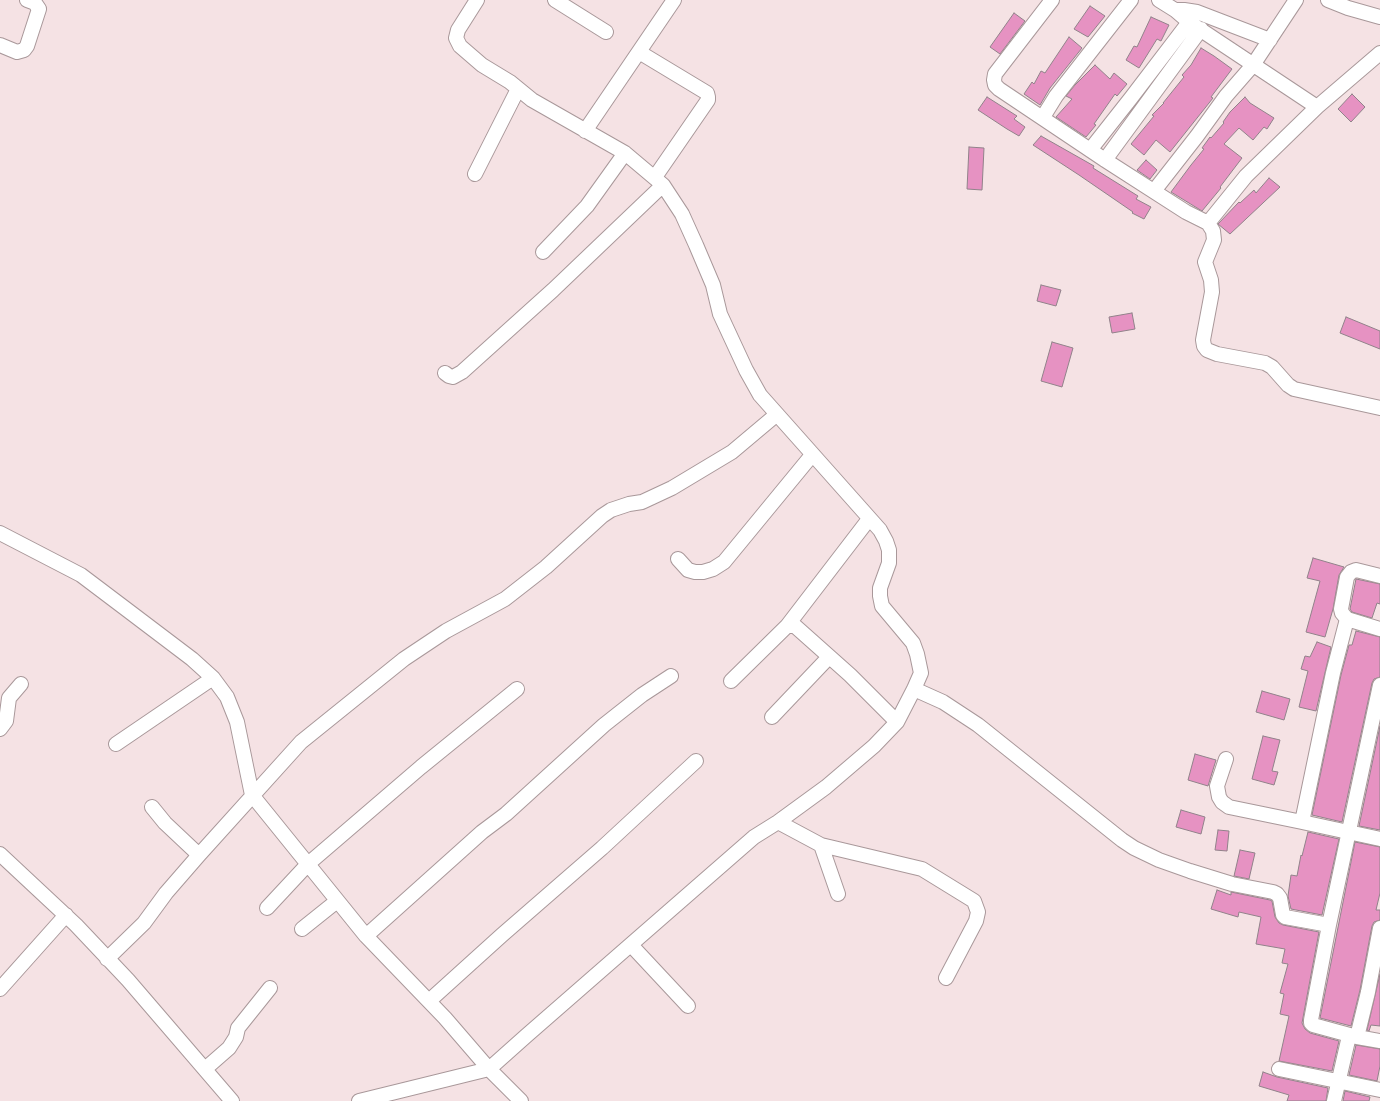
<!DOCTYPE html>
<style>
body{margin:0}
canvas{display:block;background:#f5e2e4}
</style>
<canvas width="1380" height="1101"></canvas>
<script>
const g = document.querySelector('canvas').getContext('2d');
g.lineJoin = 'round';
function fill(path, color) { g.fillStyle = color; g.fill(path, 'evenodd'); }
const poly = rows => new Path2D(rows.map(r => 'M' + r).join(''));
function strokePath(path, color, width, dash) { g.strokeStyle = color; g.lineWidth = width; g.lineCap = dash ? 'butt' : 'round'; g.setLineDash(dash || []); g.stroke(path); }
const building = poly([
 [1090,6,1105,16,1088,37,1074,29,1090,6],
 [1014,13,1025,21,1000,54,990,47,1014,13],
 [1151,17,1169,25,1161,41,1157,39,1139,68,1126,60,1134,46,1137,47,1151,17],
 [1069,37,1082,48,1050,88,1040,105,1024,94,1032,82,1034,84,1041,71,1045,73,1069,37],
 [1201,48,1214,56,1232,69,1211,97,1213,98,1170,152,1156,140,1144,155,1131,144,1154,116,1152,115,1164,103,1163,103,1184,77,1182,75,1191,65,1201,48],
 [1095,65,1110,79,1114,73,1127,84,1117,96,1115,94,1094,124,1096,125,1086,137,1056,117,1072,99,1066,96,1075,85,1095,65],
 [1352,94,1365,107,1351,122,1338,109,1352,94],
 [987,97,1017,116,1014,119,1025,127,1019,136,1007,129,978,110,987,97],
 [1245,97,1250,103,1274,118,1267,129,1264,127,1253,140,1239,128,1224,144,1242,158,1220,187,1221,188,1202,211,1171,192,1191,165,1204,149,1202,148,1210,137,1211,138,1224,123,1223,122,1230,112,1245,97],
 [1041,136,1094,166,1093,168,1138,196,1136,199,1151,207,1144,219,1132,213,1133,212,1079,175,1033,145,1041,136],
 [969,147,984,148,982,190,967,189,969,147],
 [1146,160,1157,170,1150,179,1137,170,1146,160],
 [1269,178,1280,187,1230,234,1218,224,1239,202,1240,203,1254,190,1256,193,1269,178],
 [1041,285,1061,290,1056,306,1037,301,1041,285],
 [1132,313,1135,329,1112,333,1109,317,1132,313],
 [1346,317,1380,331,1380,349,1340,333,1346,317],
 [1052,342,1073,348,1062,387,1041,381,1052,342],
 [1313,558,1344,567,1339,575,1333,609,1325,637,1306,632,1320,581,1307,578,1313,558],
 [1356,579,1380,584,1380,604,1377,603,1372,618,1352,612,1350,609,1356,579],
 [1356,631,1380,637,1380,677,1374,679,1372,683,1342,822,1312,815,1341,675,1349,645,1352,645,1356,631],
 [1317,642,1331,647,1316,711,1299,707,1308,671,1301,669,1305,656,1310,657,1317,642],
 [1262,691,1290,699,1284,720,1256,712,1262,691],
 [1380,726,1380,830,1359,826,1380,726],
 [1263,736,1280,740,1272,771,1278,772,1274,785,1252,779,1263,736],
 [1195,754,1216,760,1208,786,1188,780,1195,754],
 [1181,810,1205,817,1201,834,1176,827,1181,810],
 [1218,830,1229,831,1227,851,1215,850,1218,830],
 [1308,832,1339,839,1322,915,1291,909,1288,896,1291,875,1297,876,1301,855,1302,856,1308,832],
 [1355,842,1380,847,1380,893,1376,910,1380,910,1380,920,1374,922,1372,926,1360,990,1351,1026,1320,1018,1355,842],
 [1240,850,1255,853,1249,879,1234,876,1240,850],
 [1217,890,1231,895,1231,892,1270,900,1272,901,1275,917,1279,923,1283,925,1319,932,1302,1023,1305,1029,1310,1033,1339,1041,1332,1071,1279,1061,1289,1016,1280,1014,1284,994,1280,993,1288,964,1282,963,1285,949,1256,944,1261,917,1239,912,1238,917,1211,909,1217,890],
 [1380,974,1380,1026,1371,1025,1369,1031,1367,1030,1380,974],
 [1356,1045,1380,1049,1380,1066,1377,1081,1349,1075,1356,1045],
 [1263,1072,1277,1077,1328,1088,1326,1101,1287,1101,1289,1095,1259,1086,1263,1072],
 [1345,1091,1370,1097,1369,1101,1343,1101,1345,1091]
]);
const minor = poly([
 [555,0,606,32],
 [1052,0,995,74,994,80,995,85,999,89,1105,160,1186,212,1208,223,1246,176,1317,107,1380,53],
 [1159,0,1175,10,1189,22,1317,107],
 [1328,0,1348,8,1380,17],
 [1175,10,1184,10,1197,12,1270,40],
 [0,45,17,52,24,50,27,46,39,9,35,3,27,0],
 [639,52,707,93,708,97,708,100,655,177],
 [1043,117,1056,96,1131,0],
 [585,131,674,0],
 [1090,150,1131,98,1189,22],
 [1105,160,1201,29],
 [475,174,518,89],
 [1154,191,1197,136,1226,96,1253,65,1296,0],
 [1208,223,1213,231,1214,240,1205,262,1211,280,1212,292,1203,340,1204,346,1207,350,1217,354,1265,363,1272,367,1288,385,1294,389,1380,408],
 [543,252,587,206,625,153],
 [445,373,449,376,453,377,462,372,553,290,663,185],
 [0,533,81,575,126,609,192,659,213,678,227,697,237,722,252,795,366,936,445,1018,489,1069,521,1101],
 [678,559,688,570,695,572,703,572,713,569,724,562,812,455],
 [1380,576,1356,570,1351,572,1347,577,1341,609,1342,613,1347,619,1333,673,1302,822,1380,839],
 [1347,619,1380,629],
 [787,626,869,519],
 [731,681,787,626,795,626,850,675,897,722],
 [1380,685,1329,925,1311,1020,1311,1023,1313,1025,1357,1037,1368,992,1380,928],
 [914,689,943,702,978,725,1122,840,1134,848,1159,860,1190,871,1232,884,1273,892,1277,894,1280,898,1283,915,1285,917,1329,925],
 [772,717,829,657],
 [0,729,6,721,9,698,21,684],
 [116,744,213,678],
 [1226,759,1217,786,1219,797,1222,802,1229,807,1302,822],
 [152,807,165,823,199,855],
 [778,822,821,845,922,869,974,901,978,912,976,921,946,978],
 [821,845,838,894],
 [0,854,76,925,128,980,232,1101],
 [267,908,308,864,421,767,517,689],
 [302,929,337,901],
 [366,936,482,832,506,814,604,725,642,695,671,676],
 [631,945,688,1006],
 [107,959,144,923,166,893,199,855,301,742,404,659,446,631,505,599,546,567,602,516,611,510,629,504,642,502,672,488,732,452,776,415],
 [0,989,66,915],
 [429,1001,502,935,602,848,696,761],
 [1357,1037,1380,1041],
 [205,1069,229,1048,236,1037,238,1028,270,988],
 [1279,1069,1380,1090],
 [359,1101,489,1069,526,1036,754,837,778,822,826,787,874,746,897,722,914,689,921,673,917,654,913,643,882,606,880,596,880,588,889,563,889,550,886,541,880,530,760,395,746,370,720,314,713,285,696,245,682,214,663,185,625,153,532,100,510,82,482,65,460,46,456,38,458,30,477,0],
 [1334,1101,1349,1036]
]);
fill(building, '#e692c2');
strokePath(building, '#91828a', 1);
strokePath(minor, '#a9989a', 16);
strokePath(minor, '#fff', 14);
</script>
